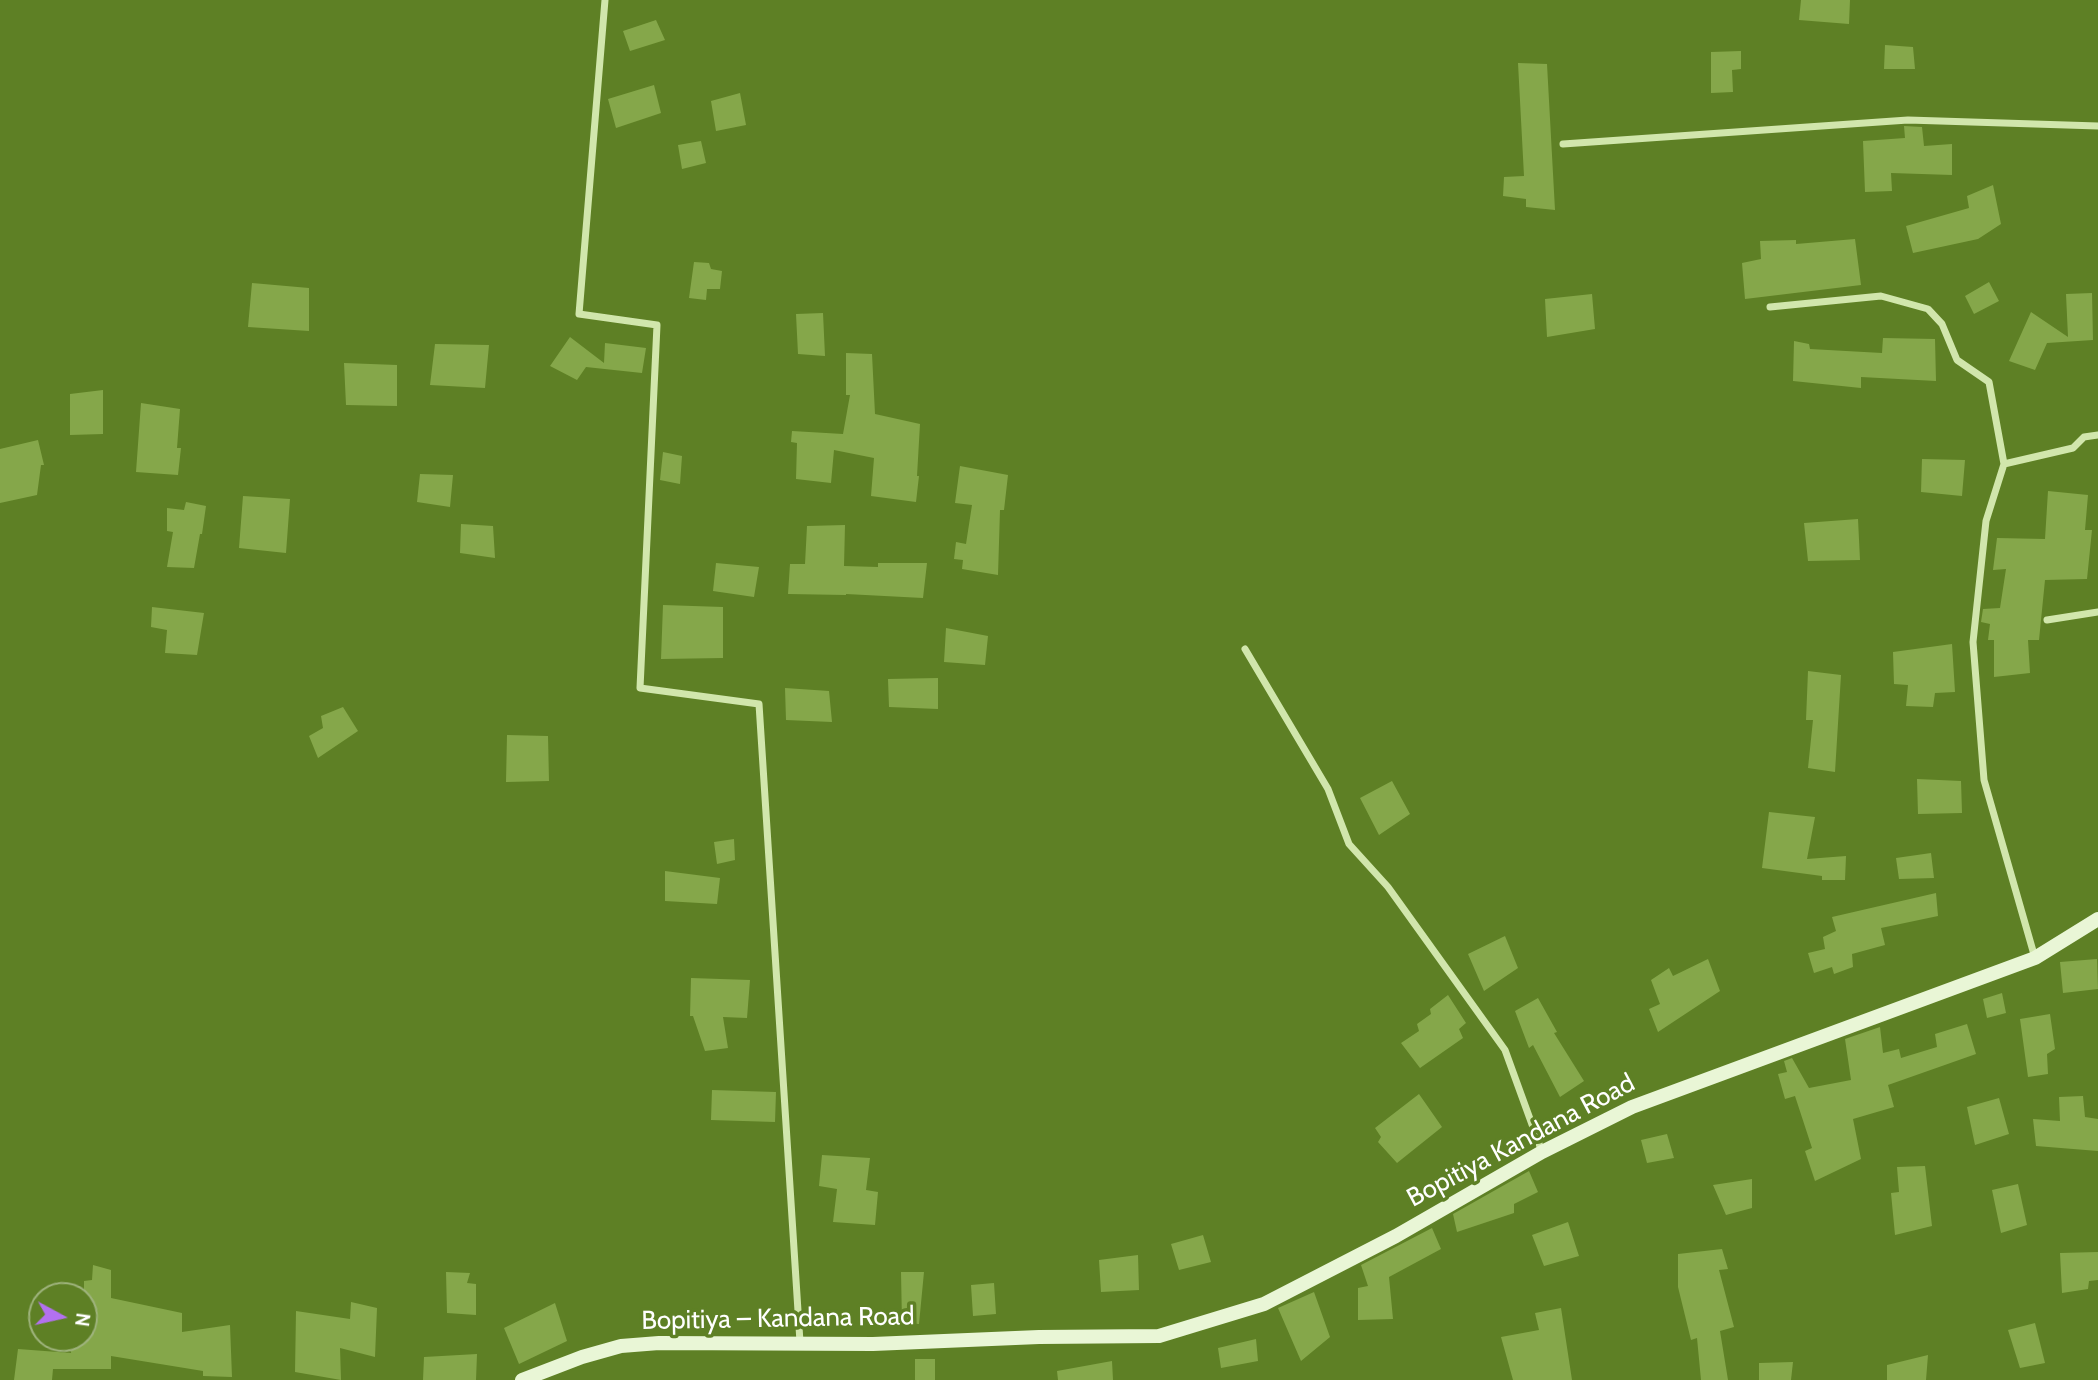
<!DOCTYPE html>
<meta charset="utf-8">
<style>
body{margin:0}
#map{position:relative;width:2098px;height:1380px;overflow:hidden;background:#5e8025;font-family:Cabin,sans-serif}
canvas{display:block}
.north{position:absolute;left:28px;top:1282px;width:70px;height:70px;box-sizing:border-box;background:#5e8025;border:2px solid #9eb37c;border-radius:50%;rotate:98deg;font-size:19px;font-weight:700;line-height:28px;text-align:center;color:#fff}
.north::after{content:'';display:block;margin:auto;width:24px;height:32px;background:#b371f0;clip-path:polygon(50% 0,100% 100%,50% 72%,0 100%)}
</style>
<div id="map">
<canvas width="2098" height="1380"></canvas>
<div class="north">N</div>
</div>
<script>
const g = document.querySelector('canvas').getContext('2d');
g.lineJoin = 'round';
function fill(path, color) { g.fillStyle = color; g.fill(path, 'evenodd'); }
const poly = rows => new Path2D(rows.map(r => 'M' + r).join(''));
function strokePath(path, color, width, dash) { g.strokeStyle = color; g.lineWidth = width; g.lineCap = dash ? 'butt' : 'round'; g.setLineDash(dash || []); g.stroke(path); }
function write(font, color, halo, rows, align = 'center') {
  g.font = font + ' Cabin,sans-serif'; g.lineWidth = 7; g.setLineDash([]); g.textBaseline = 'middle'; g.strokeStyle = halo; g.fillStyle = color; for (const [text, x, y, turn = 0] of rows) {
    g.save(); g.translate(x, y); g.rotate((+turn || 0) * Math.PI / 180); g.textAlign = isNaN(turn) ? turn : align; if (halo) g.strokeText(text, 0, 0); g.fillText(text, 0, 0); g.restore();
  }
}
const building = poly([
 [1801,0,1850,0,1849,24,1799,20],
 [656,20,665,40,630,51,623,31],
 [1885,45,1913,47,1915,69,1884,69],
 [1741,51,1741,69,1732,70,1733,92,1711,93,1711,52],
 [1518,63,1547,64,1555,210,1526,207,1526,199,1503,196,1504,177,1524,176],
 [654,85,661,113,616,128,608,99],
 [740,93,746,125,716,131,711,101],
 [1904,126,1922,127,1924,146,1952,144,1952,175,1891,173,1892,191,1865,192,1863,141,1905,138],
 [701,141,706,163,682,169,678,145],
 [1993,185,2001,224,1978,239,1913,253,1906,226,1969,208,1967,196],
 [1855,239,1861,285,1745,299,1742,263,1761,259,1760,241,1796,240,1796,244],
 [694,262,709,263,711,269,722,271,720,289,707,289,706,300,689,298],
 [1989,282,1999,301,1974,314,1965,296],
 [252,283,309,288,309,331,248,327],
 [2092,293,2093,340,2047,343,2035,370,2009,361,2031,312,2068,337,2066,294],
 [1592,294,1595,329,1547,337,1545,299],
 [823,313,825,356,798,354,796,314],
 [570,337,604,363,605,343,646,348,642,373,586,367,577,380,550,366],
 [1883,338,1935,339,1936,381,1861,377,1861,388,1793,381,1794,341,1809,344,1810,349,1882,353],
 [435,344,489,345,485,388,430,385],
 [846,353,872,354,875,414,920,424,917,476,919,476,916,502,871,496,874,458,834,450,831,483,796,479,797,443,791,442,792,431,843,434,850,395,846,395],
 [344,363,397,365,397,406,346,405],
 [103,390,103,434,70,435,70,394],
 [141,403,180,409,177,448,181,448,178,475,136,472],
 [38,440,44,465,41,465,37,495,0,503,0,449],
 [663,452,682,456,680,484,660,480],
 [1922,459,1965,460,1962,496,1921,492],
 [960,466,1008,475,1004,510,1000,510,998,575,962,569,963,560,954,559,956,542,966,544,972,505,955,503],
 [420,474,453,475,450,507,417,502],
 [2048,491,2088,495,2085,530,2092,530,2087,579,2045,580,2039,640,2028,640,2030,673,1994,677,1994,640,1988,640,1990,624,1981,622,1983,609,2000,608,2006,569,1993,570,1997,538,2045,539],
 [243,496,290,499,286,553,239,548],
 [186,502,206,506,202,534,200,534,194,568,167,567,173,532,167,531,167,508,184,510],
 [1858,519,1860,560,1808,561,1804,523],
 [461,524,493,526,495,558,460,553],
 [845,525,844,566,878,567,878,563,927,563,923,598,846,594,846,595,788,594,790,564,805,564,807,526],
 [716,563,759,567,754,597,713,591],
 [663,605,723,607,723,658,661,659],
 [152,607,204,613,197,655,165,653,167,630,151,627],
 [946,628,988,636,985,665,944,662],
 [1952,644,1955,692,1935,693,1933,707,1906,706,1908,685,1894,684,1893,652],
 [1808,671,1841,675,1835,772,1808,768,1813,720,1806,720],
 [938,678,938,709,889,707,888,679],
 [785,688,829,691,832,722,786,720],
 [343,707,358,731,318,758,309,736,323,728,321,716],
 [507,735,548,736,549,781,506,782],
 [1917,779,1961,781,1962,813,1918,814],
 [1392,781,1410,814,1379,835,1360,798],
 [1769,812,1815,817,1807,859,1846,856,1845,880,1822,880,1822,876,1762,868],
 [734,839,735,860,717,864,714,842],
 [1931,853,1934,878,1899,879,1896,858],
 [665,871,720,878,717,904,665,901],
 [1936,893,1938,916,1881,928,1885,945,1852,954,1853,967,1834,974,1832,967,1814,973,1808,953,1825,949,1823,937,1836,931,1832,917],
 [1505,936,1518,968,1484,991,1468,954],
 [1708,959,1720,991,1658,1032,1649,1009,1660,1004,1651,980,1669,968,1673,976],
 [2097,959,2098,989,2063,993,2060,962],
 [691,978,750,980,747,1018,723,1017,728,1048,705,1051,693,1016,690,1016],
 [2002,993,2006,1013,1987,1018,1983,999],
 [1448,995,1466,1023,1459,1029,1463,1038,1420,1068,1401,1043,1419,1031,1417,1024,1431,1014,1430,1009],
 [1538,998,1557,1032,1554,1033,1584,1081,1560,1097,1533,1045,1529,1048,1515,1011],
 [2050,1014,2055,1049,2047,1054,2048,1074,2028,1077,2020,1019],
 [1967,1024,1976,1054,1888,1085,1894,1107,1853,1119,1861,1159,1815,1181,1805,1151,1812,1148,1795,1096,1785,1099,1778,1074,1787,1072,1784,1061,1792,1058,1809,1088,1851,1080,1845,1039,1880,1027,1883,1053,1899,1049,1901,1058,1937,1047,1935,1034],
 [712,1090,776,1092,775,1122,711,1120],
 [1419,1094,1442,1127,1397,1163,1378,1142,1381,1137,1375,1128],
 [2083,1096,2085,1117,2098,1119,2098,1151,2036,1146,2033,1119,2060,1121,2059,1097],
 [1999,1098,2009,1134,1975,1145,1967,1107],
 [1667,1134,1674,1158,1647,1163,1641,1140],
 [822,1155,870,1158,866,1190,878,1192,875,1225,833,1222,837,1189,819,1186],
 [1925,1166,1932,1226,1895,1235,1891,1193,1899,1192,1897,1167],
 [1529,1171,1538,1192,1514,1204,1514,1213,1457,1232,1453,1214],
 [1752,1179,1752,1208,1726,1215,1713,1185],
 [2018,1184,2027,1225,2001,1233,1992,1190],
 [1568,1222,1579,1256,1544,1266,1532,1235],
 [1432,1228,1441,1249,1389,1277,1393,1319,1358,1320,1358,1288,1368,1286,1361,1265],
 [1203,1235,1211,1262,1179,1270,1171,1244],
 [1722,1249,1728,1269,1719,1270,1734,1327,1720,1331,1728,1380,1701,1380,1697,1338,1691,1340,1678,1287,1678,1254],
 [2098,1252,2098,1280,2089,1281,2088,1289,2062,1293,2060,1253],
 [1138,1255,1139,1290,1101,1292,1099,1260],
 [93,1265,111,1270,111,1298,182,1313,182,1332,230,1325,232,1377,203,1376,203,1371,111,1356,111,1369,53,1369,52,1380,14,1380,18,1349,71,1353,72,1338,84,1338,84,1281,92,1280],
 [446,1272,470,1273,467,1283,476,1284,476,1315,447,1313],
 [901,1272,924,1272,919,1324,902,1323],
 [994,1283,996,1314,973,1316,971,1285],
 [1314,1292,1330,1337,1301,1361,1278,1308],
 [351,1302,377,1308,375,1357,340,1348,341,1380,295,1372,296,1311,350,1319],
 [555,1303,567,1341,519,1364,504,1328],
 [1561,1308,1572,1380,1513,1380,1501,1337,1539,1330,1535,1313],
 [2035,1323,2045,1363,2020,1368,2008,1330],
 [1256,1339,1258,1361,1221,1368,1218,1348],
 [477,1354,476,1380,423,1380,424,1357],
 [1928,1355,1926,1380,1887,1380,1887,1365],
 [915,1359,935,1359,935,1380,915,1380],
 [1112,1361,1113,1380,1058,1380,1057,1371],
 [1793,1362,1791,1380,1759,1380,1759,1363]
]);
const minor = poly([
 [605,0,579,314,657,325,640,688,759,704,800,1342],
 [1563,144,1908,120,2098,126],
 [1770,307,1881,296,1928,309,1942,324,1957,360,1989,382,2004,464,1986,521,1973,642,1984,780,2035,958],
 [2004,464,2073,448,2084,437,2098,435],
 [2047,620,2098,612],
 [1245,649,1328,789,1349,844,1388,887,1505,1050,1542,1152]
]);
const secondary = poly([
 [522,1380,582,1357,621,1346,659,1343,873,1344,1039,1337,1159,1336,1264,1304,1396,1236,1542,1152,1632,1107,2035,958,2098,919]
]);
const streetNames = [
 ["Bopitiya Kandana Road",1521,1141,-28],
 ["Bopitiya – Kandana Road",778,1319,-1]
];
fill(building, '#85a74a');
strokePath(minor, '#d1e6ac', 7);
strokePath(secondary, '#e9f6d6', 14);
write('26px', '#fff', '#5e8025', streetNames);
</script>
